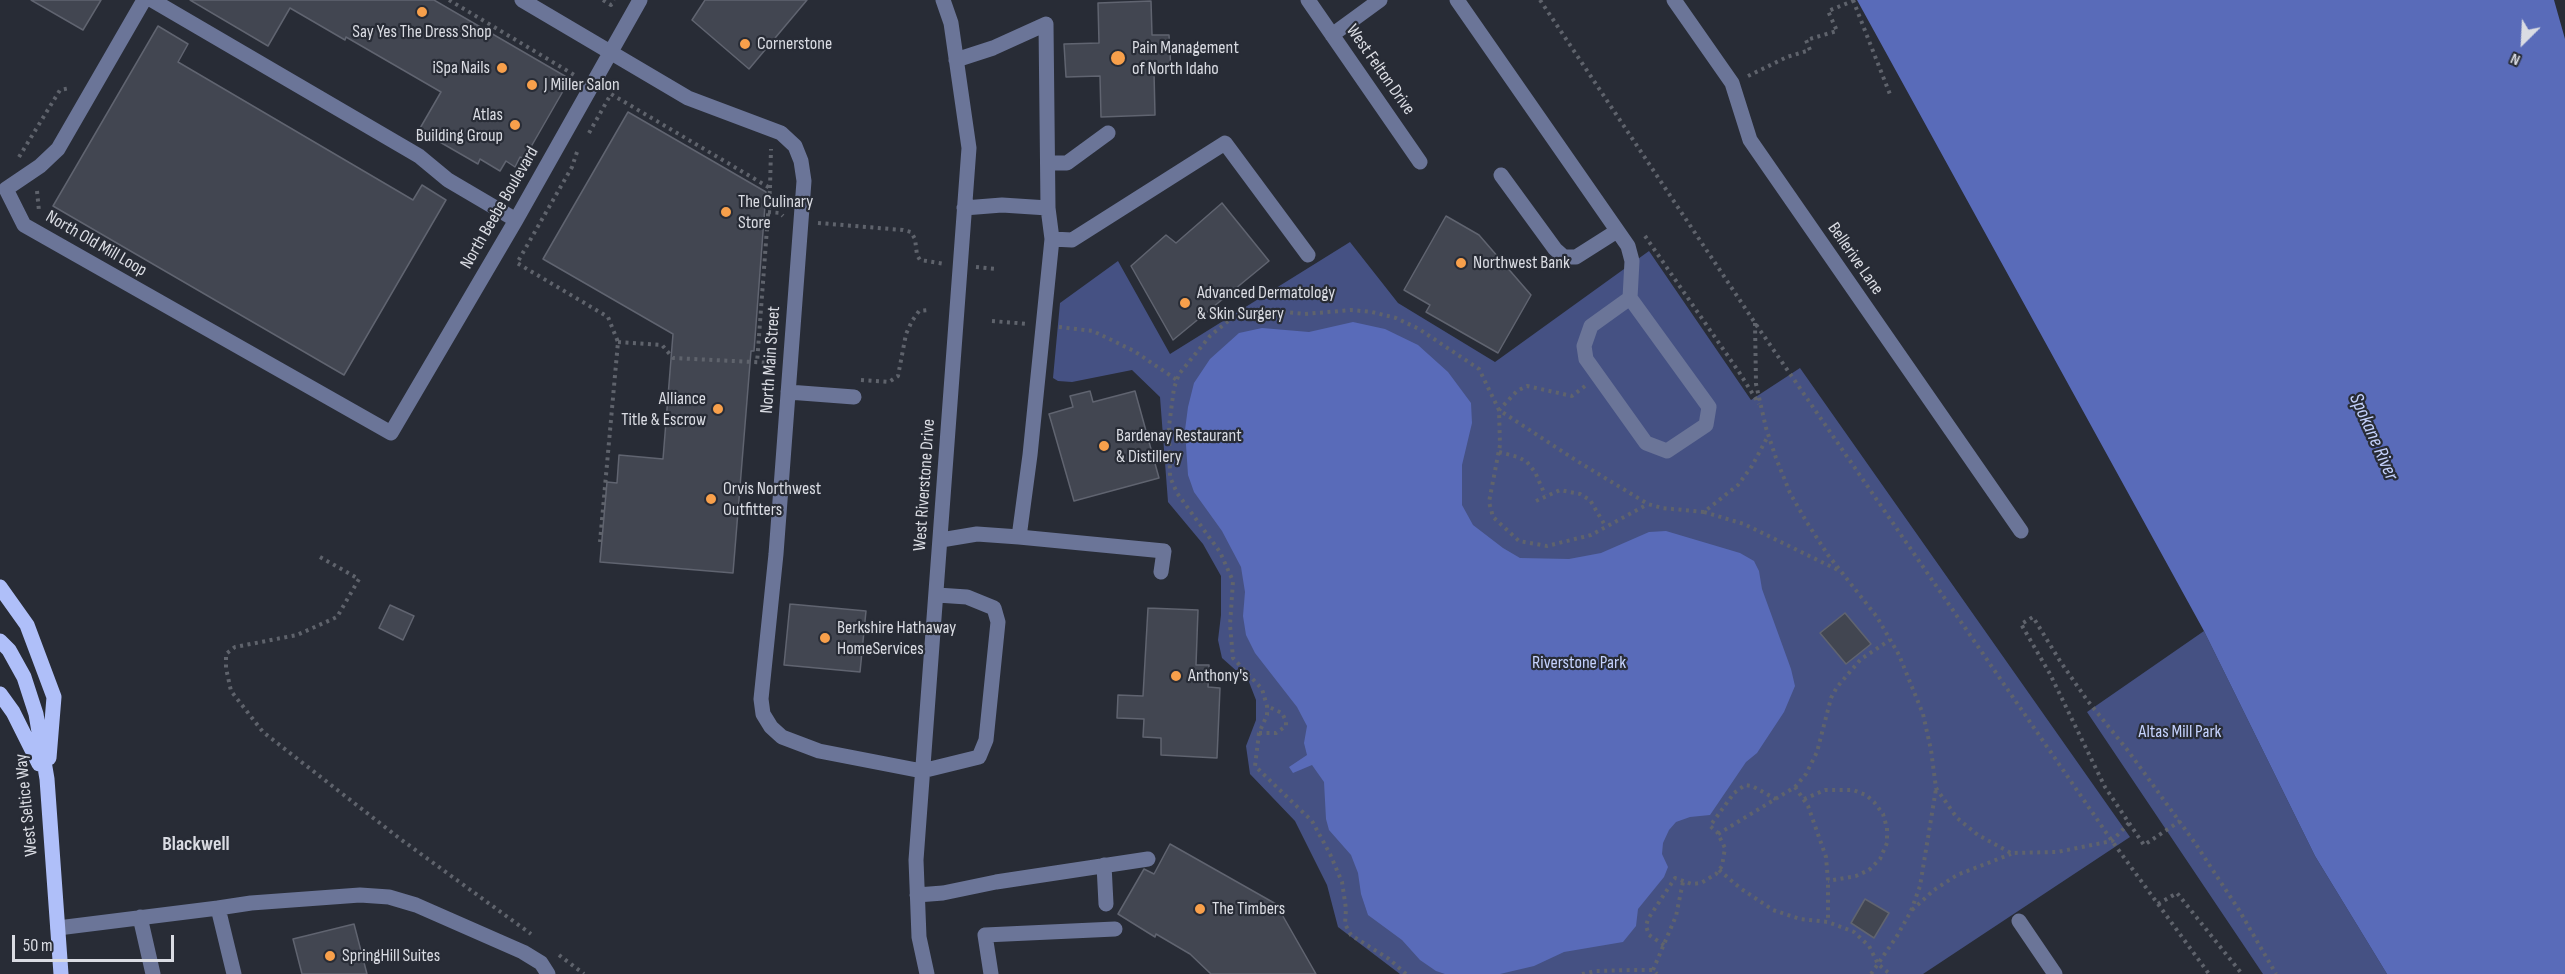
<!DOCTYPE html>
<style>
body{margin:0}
#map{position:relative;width:2565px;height:974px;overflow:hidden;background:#282c36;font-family:"Sofia Sans Condensed",sans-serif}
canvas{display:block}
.north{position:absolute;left:2493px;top:12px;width:60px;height:60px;-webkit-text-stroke:4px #282c36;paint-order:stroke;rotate:204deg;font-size:16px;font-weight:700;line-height:24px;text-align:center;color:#dadce3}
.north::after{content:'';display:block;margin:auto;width:21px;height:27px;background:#dadce3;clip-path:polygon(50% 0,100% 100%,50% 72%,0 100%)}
.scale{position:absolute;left:12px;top:935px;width:162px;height:27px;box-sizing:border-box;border:3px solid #dadce3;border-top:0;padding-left:8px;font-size:18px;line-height:21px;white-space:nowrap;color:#dadce3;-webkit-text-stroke:4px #282c36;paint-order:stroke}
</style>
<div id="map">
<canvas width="2565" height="974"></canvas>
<div class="north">N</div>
<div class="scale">50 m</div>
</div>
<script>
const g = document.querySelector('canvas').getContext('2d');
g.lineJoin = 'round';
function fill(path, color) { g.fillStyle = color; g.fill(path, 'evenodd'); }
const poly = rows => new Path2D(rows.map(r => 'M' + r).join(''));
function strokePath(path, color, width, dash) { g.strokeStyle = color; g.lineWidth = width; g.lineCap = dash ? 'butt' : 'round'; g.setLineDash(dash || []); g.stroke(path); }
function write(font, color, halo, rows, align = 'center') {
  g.font = font + ' "Sofia Sans Condensed",sans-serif'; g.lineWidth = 4.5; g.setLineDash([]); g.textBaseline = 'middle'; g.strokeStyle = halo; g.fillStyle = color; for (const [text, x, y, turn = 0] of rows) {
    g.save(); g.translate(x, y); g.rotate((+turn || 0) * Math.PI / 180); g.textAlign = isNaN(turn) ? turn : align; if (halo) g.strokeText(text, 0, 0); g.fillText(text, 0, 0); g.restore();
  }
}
const green = poly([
 [1350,242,1398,303,1495,362,1649,251,1751,400,1800,368,2130,837,1923,974,1400,974,1338,927,1327,885,1295,821,1250,774,1246,746,1256,720,1256,700,1249,682,1222,658,1218,640,1221,615,1221,576,1203,544,1168,502,1160,397,1132,370,1072,382,1058,381,1053,378,1060,303,1118,261,1170,354],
 [2204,631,2315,856,2387,974,2263,974,2087,712]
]);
const water = poly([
 [1857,0,2554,0,2565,39,2565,974,2387,974,2315,856,2204,631],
 [1353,322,1385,329,1418,345,1448,372,1471,403,1472,423,1462,465,1462,505,1473,525,1503,548,1520,558,1569,559,1601,553,1649,532,1666,531,1740,553,1754,561,1759,571,1762,589,1791,669,1795,686,1784,712,1757,753,1746,762,1710,815,1690,817,1676,822,1669,830,1663,843,1662,854,1668,867,1664,877,1638,909,1636,926,1623,942,1564,952,1534,966,1500,974,1445,974,1436,971,1420,960,1402,940,1368,915,1361,894,1358,873,1351,855,1329,830,1326,819,1324,782,1312,765,1293,773,1289,767,1307,755,1304,743,1307,726,1297,707,1255,653,1246,635,1243,616,1245,592,1241,567,1222,531,1194,492,1188,475,1185,430,1188,407,1194,383,1210,359,1239,333,1262,328,1309,332]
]);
const building = poly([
 [31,0,101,0,83,30,31,0],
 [190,0,434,0,570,79,524,159,520,157,515,167,506,161,500,171,480,159,478,164,419,130,441,92,346,37,345,40,290,8,268,46,190,0],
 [705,0,807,0,749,69,692,20,705,0],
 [1151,1,1152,35,1169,35,1171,71,1154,72,1155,115,1101,117,1100,76,1066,77,1064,44,1099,43,1098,3,1151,1],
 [158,26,188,44,178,62,413,200,422,185,446,200,344,375,53,206,158,26],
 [628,112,766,192,754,351,751,351,733,573,600,562,607,482,617,483,619,455,663,459,673,334,543,259,628,112],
 [1222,203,1269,261,1173,340,1131,266,1166,235,1176,243,1222,203],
 [1446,216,1479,235,1531,295,1498,353,1426,312,1430,305,1404,290,1446,216],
 [1090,391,1093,402,1135,391,1159,478,1074,501,1049,414,1073,407,1070,396,1090,391],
 [790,604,866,611,860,672,784,665,790,604],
 [390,605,414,616,403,640,379,628,390,605],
 [1148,608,1198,610,1196,665,1209,665,1208,687,1220,688,1217,758,1161,755,1161,738,1143,737,1144,719,1117,718,1118,695,1143,696,1148,608],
 [1845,613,1871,644,1846,664,1820,633,1845,613],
 [1170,844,1276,904,1316,974,1211,974,1190,954,1156,934,1155,937,1118,914,1144,869,1154,874,1170,844],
 [1865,899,1889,913,1874,938,1851,923,1865,899],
 [354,924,367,974,302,974,293,939,354,924]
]);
const path = poly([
 [449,0,576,76],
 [603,0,611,5,614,0],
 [1540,0,1755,323,2112,841,2209,974],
 [1853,0,1891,97],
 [1748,76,1787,57,1810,50,1806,40,1837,31,1828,11,1853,1],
 [589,133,611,94,770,188,757,363],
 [577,152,572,167,517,263,608,317,618,342,600,542],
 [19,157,60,90,70,88],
 [770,188,771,149],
 [37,191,39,211],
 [506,194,524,165],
 [768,212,780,213,783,216],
 [818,223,903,230,911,232,915,239,917,255,920,260,945,264],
 [1645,236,1739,372,1759,404],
 [976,267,996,269],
 [992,321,1028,324],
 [1755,323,1756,384,1766,428,1776,458,1790,493,1806,521,1828,555,1877,617,1899,655,1923,714,1931,750,1936,788,1957,818,1978,835,2011,853,2057,852,2112,841,2129,823,2105,787,2050,674,2021,624,2033,617,2060,661,2087,700,2129,752,2195,843,2239,910,2276,974],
 [1059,327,1093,331,1134,351,1177,380],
 [618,342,662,345,673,358,773,363],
 [861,380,889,382,898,376,906,334,912,321,919,311,928,310],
 [1585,386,1572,396,1527,386,1517,391,1499,410,1500,445,1489,502,1493,517,1519,541,1547,546,1591,535,1648,504],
 [1499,452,1518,457,1527,462,1535,472,1545,495],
 [1536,501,1560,490,1580,494,1590,500,1606,527],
 [1704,512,1744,524,1840,571],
 [320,557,359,579,337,617,297,635,235,647,226,654,226,668,231,691,263,732,399,838,531,934],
 [1259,733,1276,733,1286,726,1286,721,1282,713,1267,706],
 [1795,787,1808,806,1826,857,1828,881,1828,922],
 [1804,799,1825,790,1853,790,1866,795,1874,802,1883,814,1887,828,1887,843,1880,859,1869,870,1856,876,1828,881],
 [2129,823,2144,845,2180,821],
 [1718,834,1795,787,1806,774,1817,752,1831,698,1837,687,1861,659,1890,640],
 [1719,870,1740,888,1773,910,1800,919,1828,922,1854,932,1869,946,1878,964,1890,974],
 [2158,904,2177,893,2242,974],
 [1912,910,1934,890,1957,875,2011,854],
 [1664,945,1649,935,1646,926,1648,919,1675,878,1692,884,1701,883,1716,874,1722,866,1725,848,1717,832,1710,826,1734,793,1745,785,1752,786,1776,799],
 [559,955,584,974],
 [1653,970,1676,916,1683,882],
 [1406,974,1389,959,1351,935,1345,924,1346,909,1342,882,1330,854,1312,821,1255,766,1259,733,1267,715,1267,706,1262,689,1233,658,1230,625,1233,581,1220,552,1177,493,1170,477,1169,426,1174,388,1179,374,1210,336,1233,317,1250,312,1268,310,1305,314,1351,310,1372,312,1396,318,1419,329,1479,369,1499,410,1577,461,1648,504,1662,508,1704,512,1738,485,1752,466,1768,436],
 [1582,974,1596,971,1632,970,1653,970,1657,974],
 [1871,974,1897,936,1911,911,1920,886,1936,789]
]);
const minor = poly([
 [144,0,58,149,40,166,6,189,24,225,391,433,516,220,640,0],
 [152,0,419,156,448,180,516,220],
 [522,0,688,98,781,133,795,146,801,161,804,181,776,554,761,699,763,714,771,727,782,737,819,751,922,771,979,757,986,740,998,622,994,608,967,597,937,595],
 [1308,0,1420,162],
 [1457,0,1628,246,1632,261,1630,298,1709,407,1706,425,1667,451,1646,443,1586,359,1584,346,1591,326,1630,298],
 [1674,0,1732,83,1750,140,2021,531],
 [1332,35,1380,0],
 [956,60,993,48,1046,24,1048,208],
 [1048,163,1067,163,1108,133],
 [1501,175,1555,249,1564,257,1576,257,1617,231],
 [1052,239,1072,240,1225,143,1308,255],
 [788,392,854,397],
 [1019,537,1164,551,1161,572],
 [941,540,977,534,1019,537,1030,455,1052,239,1048,208,1002,205,964,208],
 [1104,865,1106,904],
 [917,895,943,893,996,882,1148,859],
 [218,908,251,903,360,895,389,897,416,905,523,952,541,963,548,974],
 [140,917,153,974],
 [2019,921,2055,974],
 [58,928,218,908,234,974],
 [927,974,919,937,916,860,969,148,951,23,943,0],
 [991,974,985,935,1115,929]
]);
const major = poly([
 [0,587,27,625,54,697,49,758],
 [0,641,9,650,24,677,36,714,47,779,61,974],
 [0,694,13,712,39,764]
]);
const markers = [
 [422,12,6,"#f8a04b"],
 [745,44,6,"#f8a04b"],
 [1118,58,8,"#f8a04b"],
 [502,68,6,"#f8a04b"],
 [532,85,6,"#f8a04b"],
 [515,125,6,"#f8a04b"],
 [726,212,6,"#f8a04b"],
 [1461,263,6,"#f8a04b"],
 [1185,303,6,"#f8a04b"],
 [718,409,6,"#f8a04b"],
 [1104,446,6,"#f8a04b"],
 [711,499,6,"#f8a04b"],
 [825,638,6,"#f8a04b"],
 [1176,676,6,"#f8a04b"],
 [1200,909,6,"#f8a04b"],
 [330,956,6,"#f8a04b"]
];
const poiNames = [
 ["Say Yes The Dress Shop",422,32,"center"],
 ["Cornerstone",757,44],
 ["Pain Management",1132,48],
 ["of North Idaho",1132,69],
 ["iSpa Nails",490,68,"right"],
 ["J Miller Salon",544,85],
 ["Atlas",503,115,"right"],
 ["Building Group",503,136,"right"],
 ["The Culinary",738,202],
 ["Store",738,223],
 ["Northwest Bank",1473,263],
 ["Advanced Dermatology",1197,293],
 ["& Skin Surgery",1197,314],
 ["Alliance",706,399,"right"],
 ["Title & Escrow",706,420,"right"],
 ["Bardenay Restaurant",1116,436],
 ["& Distillery",1116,457],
 ["Orvis Northwest",723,489],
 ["Outfitters",723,510],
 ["Berkshire Hathaway",837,628],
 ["HomeServices",837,649],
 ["Anthony's",1188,676],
 ["The Timbers",1212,909],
 ["SpringHill Suites",342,956]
];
const streetNames = [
 ["West Felton Drive",1380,70,55],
 ["North Beebe Boulevard",500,208,-60],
 ["North Old Mill Loop",96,244,30],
 ["Bellerive Lane",1855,259,55],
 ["North Main Street",771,360,-86],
 ["West Riverstone Drive",925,485,-86],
 ["West Seltice Way",27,805,-96]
];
const parkNames = [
 ["Riverstone Park",1579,663],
 ["Altas Mill Park",2180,732]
];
const waterNames = [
 ["Spokane River",2373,437,66]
];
const neighbourhoodNames = [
 ["Blackwell",196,845]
];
fill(green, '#455183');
fill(water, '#596bb9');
fill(building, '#424651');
strokePath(building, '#606470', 1.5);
strokePath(path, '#5f636c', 4, [3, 4.5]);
strokePath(minor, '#6b7598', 15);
strokePath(major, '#afbff9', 15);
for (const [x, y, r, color] of markers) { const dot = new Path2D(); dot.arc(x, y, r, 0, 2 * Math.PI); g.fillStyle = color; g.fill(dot); strokePath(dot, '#282c36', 2); }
write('18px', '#dadce3', '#282c36', poiNames, 'left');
write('18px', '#dadce3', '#282c36', streetNames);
write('18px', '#c6d3fe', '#282c36', parkNames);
write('italic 20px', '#c5d2fd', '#282c36', waterNames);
write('bold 20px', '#dadce3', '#282c36', neighbourhoodNames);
</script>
